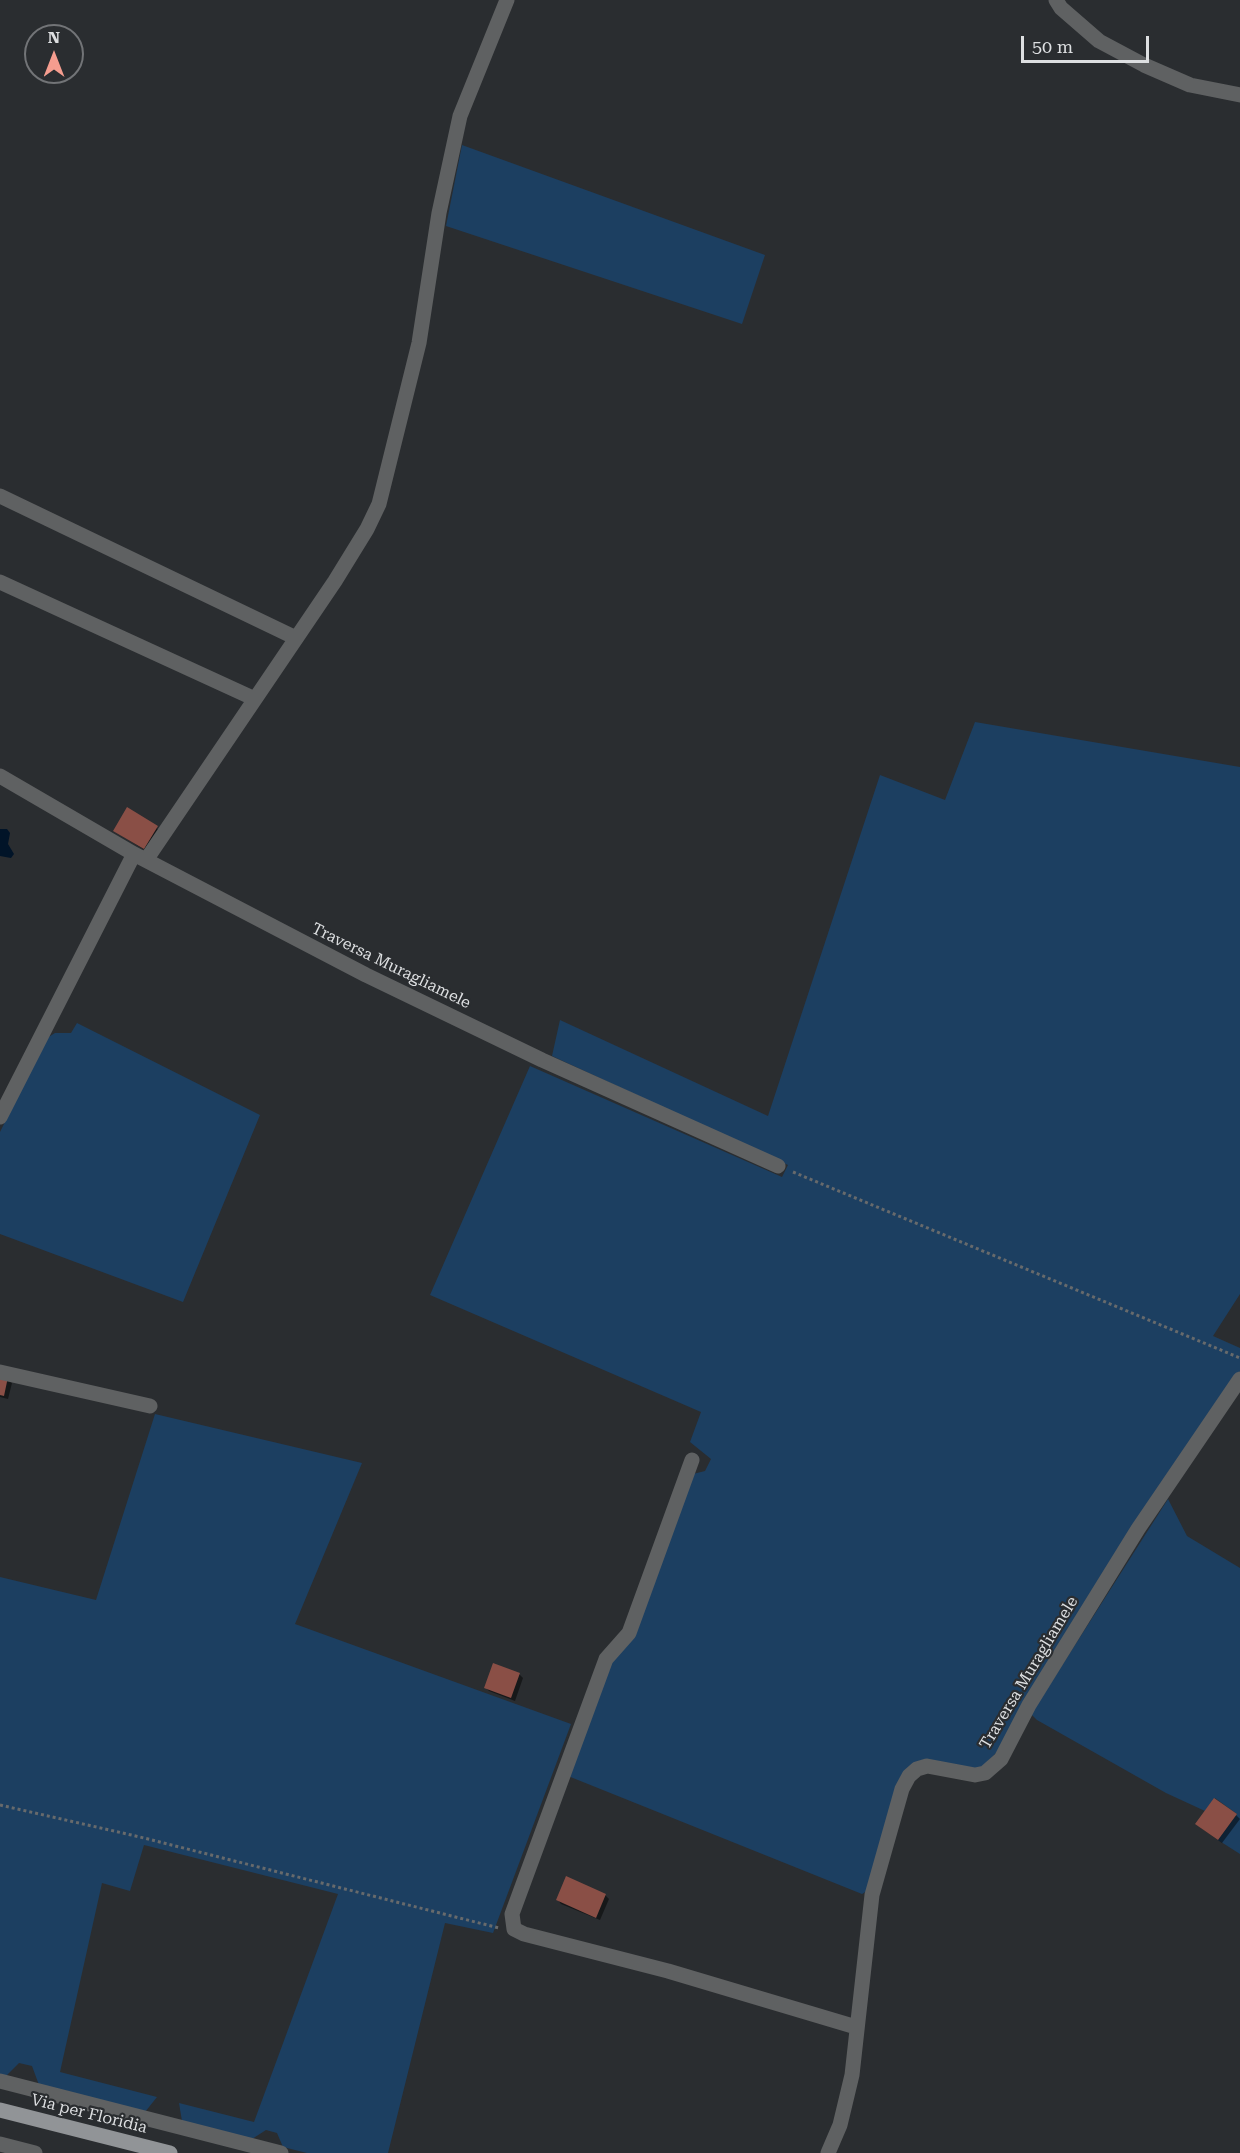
<!DOCTYPE html>
<style>
body{margin:0}
#map{position:relative;width:1240px;height:2153px;overflow:hidden;background:#2a2d30;font-family:"Roboto Serif",serif}
canvas{display:block}
.north{position:absolute;left:24px;top:24px;width:60px;height:60px;box-sizing:border-box;background:#2a2d30;border:2px solid #727477;border-radius:50%;rotate:0deg;font-size:16px;font-weight:700;line-height:24px;text-align:center;color:#dddfe1}
.north::after{content:'';display:block;margin:auto;width:21px;height:27px;background:#f59d8f;clip-path:polygon(50% 0,100% 100%,50% 72%,0 100%)}
.scale{position:absolute;left:1021px;top:36px;width:128px;height:27px;box-sizing:border-box;border:3px solid #dddfe1;border-top:0;padding-left:8px;font-size:18px;line-height:21px;white-space:nowrap;color:#dddfe1;-webkit-text-stroke:4px #2a2d30;paint-order:stroke}
</style>
<div id="map">
<canvas width="1240" height="2153"></canvas>
<div class="north">N</div>
<div class="scale">50 m</div>
</div>
<script>
const g = document.querySelector('canvas').getContext('2d');
g.lineJoin = 'round';
function fill(path, color) { g.fillStyle = color; g.fill(path, 'evenodd'); }
const poly = rows => new Path2D(rows.map(r => 'M' + r).join(''));
function strokePath(path, color, width, dash) { g.strokeStyle = color; g.lineWidth = width; g.lineCap = dash ? 'butt' : 'round'; g.setLineDash(dash || []); g.stroke(path); }
function write(font, color, halo, rows, align = 'center') {
  g.font = font + ' "Roboto Serif",serif'; g.lineWidth = 4.5; g.setLineDash([]); g.textBaseline = 'middle'; g.strokeStyle = halo; g.fillStyle = color; for (const [text, x, y, turn = 0] of rows) {
    g.save(); g.translate(x, y); g.rotate((+turn || 0) * Math.PI / 180); g.textAlign = isNaN(turn) ? turn : align; if (halo) g.strokeText(text, 0, 0); g.fillText(text, 0, 0); g.restore();
  }
}
const green = poly([
 [462,145,765,255,742,324,446,226],
 [975,722,1240,767,1240,1294,1213,1336,1240,1348,1240,1371,1183,1455,996,1753,981,1769,916,1764,867,1891,862,1894,568,1776,610,1663,693,1474,705,1471,711,1459,690,1442,701,1412,430,1295,530,1066,782,1177,788,1165,552,1056,560,1020,768,1116,880,775,945,800],
 [77,1023,260,1115,183,1302,0,1234,0,1132,47,1038,55,1033,71,1033],
 [155,1414,362,1463,295,1624,571,1724,493,1933,445,1923,388,2153,307,2153,283,2147,277,2133,266,2130,252,2139,182,2121,179,2103,254,2122,338,1894,144,1845,130,1891,102,1883,60,2072,157,2097,145,2112,39,2085,32,2066,19,2063,6,2076,0,2075,0,1577,96,1600],
 [1168,1499,1187,1536,1240,1568,1240,1854,1218,1840,1237,1814,1215,1798,1205,1811,1166,1793,1037,1720,1031,1714]
]);
const water = poly([
 [0,829,7,829,10,833,8,844,14,854,11,858,0,856]
]);
const shadow = poly([
 [128,810,161,831,148,852,119,834],
 [0,1377,8,1379,12,1383,8,1399,0,1397],
 [519,1674,523,1678,515,1701,489,1691,485,1687],
 [1236,1815,1240,1819,1222,1843,1201,1828],
 [605,1895,609,1899,600,1920,561,1904,558,1900]
]);
const building = poly([
 [127,807,158,826,144,849,113,831],
 [0,1376,8,1377,4,1396,0,1395],
 [493,1663,520,1673,511,1698,484,1688],
 [1214,1798,1237,1814,1218,1840,1195,1824],
 [566,1876,606,1894,596,1918,556,1900]
]);
const path = poly([
 [793,1172,1240,1358],
 [0,1805,140,1837,499,1928]
]);
const minor = poly([
 [1056,0,1061,8,1099,41,1144,65,1190,85,1240,95],
 [0,496,296,638],
 [0,582,255,699],
 [0,776,134,854,366,975,542,1060,778,1166],
 [146,860,335,581,367,529,379,504,419,343,439,213,460,116,507,0],
 [0,1117,134,854],
 [0,1372,150,1406],
 [692,1460,629,1633,606,1659,512,1914,514,1929,524,1934,668,1971,856,2027],
 [0,2081,281,2153],
 [0,2144,35,2153],
 [828,2153,840,2125,852,2075,872,1895,902,1789,909,1776,917,1769,927,1766,975,1775,985,1773,1001,1759,1029,1705,1138,1529,1240,1379]
]);
const major = poly([
 [0,2110,170,2153]
]);
const streetNames = [
 ["Traversa Muragliamele",391,966,26],
 ["Traversa Muragliamele",1029,1673,-59],
 ["Via per Floridia",89,2114,14]
];
fill(green, '#1c3f61');
fill(water, '#011428');
fill(shadow, '#0007');
fill(building, '#8a4f46');
strokePath(path, '#676a6c', 3, [3, 3]);
strokePath(minor, '#5f6162', 15);
strokePath(major, '#919497', 15);
write('16px', '#dddfe1', '#2a2d30', streetNames);
</script>
